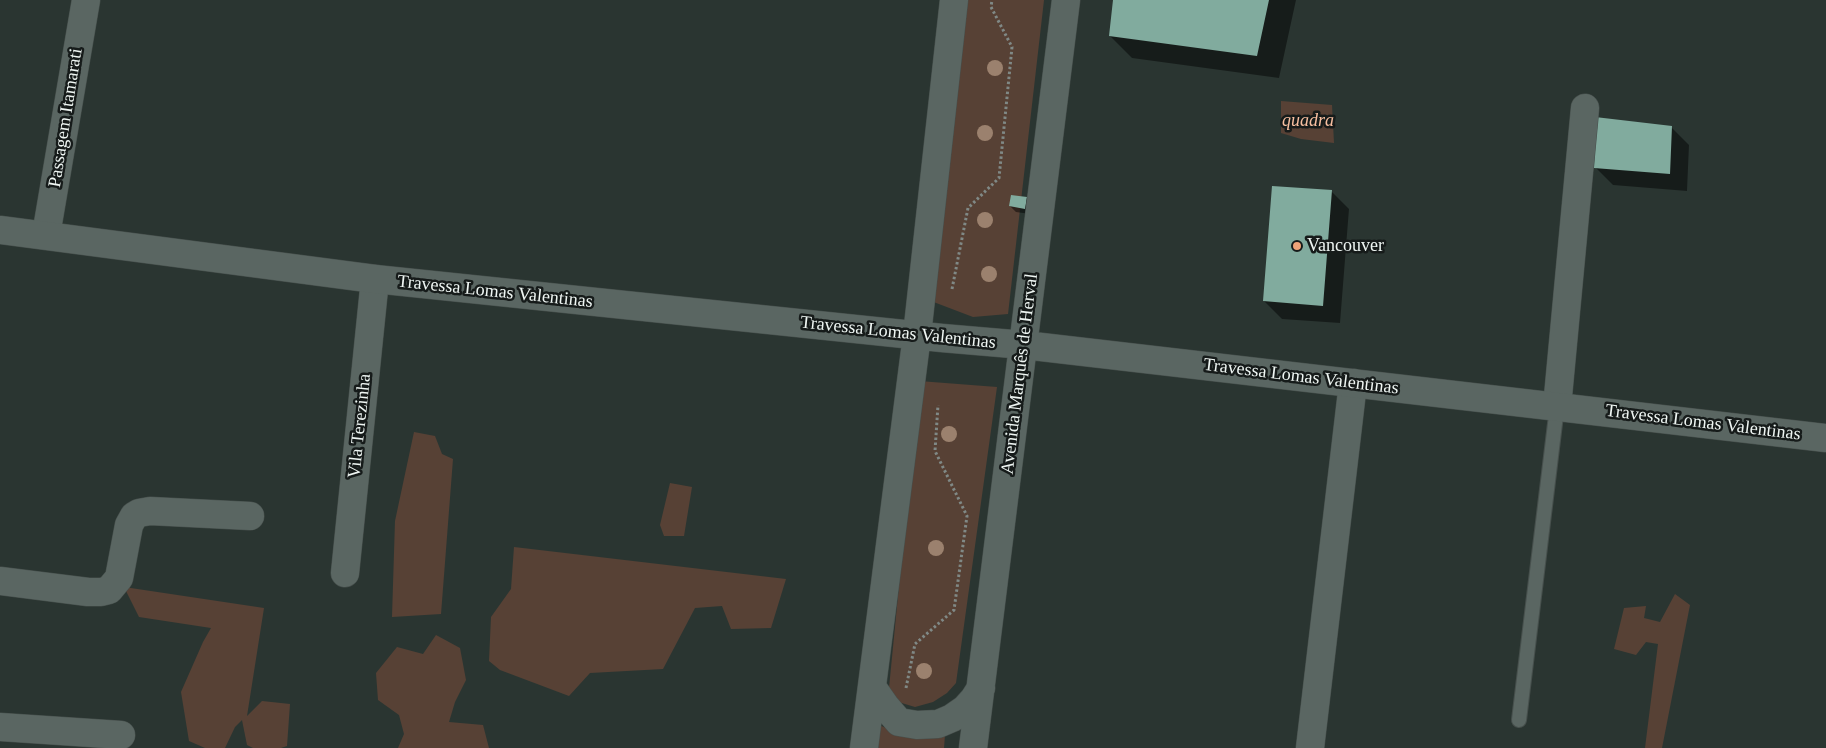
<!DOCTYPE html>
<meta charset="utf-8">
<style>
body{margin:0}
canvas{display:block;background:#2a3531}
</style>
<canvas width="1826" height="748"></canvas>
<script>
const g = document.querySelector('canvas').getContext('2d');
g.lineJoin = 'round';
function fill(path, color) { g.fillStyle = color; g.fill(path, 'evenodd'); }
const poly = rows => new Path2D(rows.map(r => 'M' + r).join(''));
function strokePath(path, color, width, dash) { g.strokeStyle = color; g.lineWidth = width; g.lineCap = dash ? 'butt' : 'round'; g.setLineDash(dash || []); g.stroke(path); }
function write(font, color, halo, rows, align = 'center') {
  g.font = font + ' "Times New Roman",serif'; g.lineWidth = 5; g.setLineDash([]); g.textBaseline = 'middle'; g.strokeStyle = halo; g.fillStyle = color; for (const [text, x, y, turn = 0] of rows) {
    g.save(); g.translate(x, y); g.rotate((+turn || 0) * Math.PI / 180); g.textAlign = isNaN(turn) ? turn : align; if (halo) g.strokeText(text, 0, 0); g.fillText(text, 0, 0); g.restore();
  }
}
const green = poly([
 [968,0,1044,0,1008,314,973,317,931,301],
 [1281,101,1332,105,1334,143,1301,139,1281,133],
 [919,381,997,387,956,683,947,693,933,702,915,707,895,701,889,688],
 [414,432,435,436,442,454,453,459,441,614,392,617,395,521],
 [670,483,692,487,684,536,664,536,660,525],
 [514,547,786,579,771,628,731,629,722,606,695,608,663,669,590,673,569,696,500,670,489,661,491,617,511,589],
 [124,587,264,608,247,716,262,701,290,704,287,746,281,748,253,748,247,745,242,720,235,727,225,748,205,748,189,741,181,692,203,642,211,628,139,617],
 [1675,594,1690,605,1662,748,1645,748,1658,644,1646,642,1636,655,1614,649,1624,608,1646,606,1644,618,1660,622],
 [436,635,460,648,466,680,455,702,449,722,483,725,489,748,398,748,404,734,399,715,378,700,376,673,397,647,423,654],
 [879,725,903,735,917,739,945,735,944,748,877,748]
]);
const shadow = poly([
 [1114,0,1296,0,1279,78,1132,58,1110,36],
 [1672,128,1689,145,1687,191,1613,185,1596,168],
 [1331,191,1349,209,1340,323,1282,319,1264,301],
 [1027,198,1032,204,1030,214,1016,212,1010,206]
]);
const building = poly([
 [1113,0,1269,0,1257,56,1109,36],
 [1595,117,1672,126,1670,174,1594,168],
 [1272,186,1332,190,1323,306,1263,301],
 [1011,195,1027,197,1025,209,1009,206]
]);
const path = poly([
 [952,289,968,208,999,178,1012,47,991,7,992,0],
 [906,688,915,644,954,610,967,516,935,451,938,405]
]);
const lane = poly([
 [1519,720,1557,407]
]);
const street = poly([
 [46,235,86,0],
 [1557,407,1585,108],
 [345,573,375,279],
 [0,581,88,592,101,592,109,590,119,578,129,525,134,516,139,513,150,511,250,516],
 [0,727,121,735],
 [1310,748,1353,383]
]);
const secondary = poly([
 [0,230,375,279,942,338,1024,345,1826,438],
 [872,687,886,707,899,722,917,725,938,724,952,718,965,709,974,699,981,688],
 [864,748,917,335,954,0],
 [973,748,1066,0]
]);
const trees = [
 [995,68],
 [985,133],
 [985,220],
 [989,274],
 [949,434],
 [936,548],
 [924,671]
];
const markers = [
 [1297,246,5,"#efa378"]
];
const streetNames = [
 ["Passagem Itamarati",66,118,-81],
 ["Travessa Lomas Valentinas",495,292,6],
 ["Travessa Lomas Valentinas",898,333,6],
 ["Avenida Marquês de Herval",1020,374,-83],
 ["Travessa Lomas Valentinas",1301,377,7],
 ["Travessa Lomas Valentinas",1703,423,7],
 ["Vila Terezinha",360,426,-84]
];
const parkNames = [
 ["quadra",1308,121]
];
const poiNames = [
 ["Vancouver",1307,246]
];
fill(green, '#574135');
fill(shadow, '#0007');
fill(building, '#81ab9e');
strokePath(lane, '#47504d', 16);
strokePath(street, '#47504d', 29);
strokePath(secondary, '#47504d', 29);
strokePath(path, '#808986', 3, [2.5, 2.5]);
strokePath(lane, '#5a6662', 14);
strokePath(street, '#5a6662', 28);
strokePath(secondary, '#5a6662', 28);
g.fillStyle = '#9b816e';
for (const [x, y] of trees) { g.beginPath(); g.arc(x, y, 8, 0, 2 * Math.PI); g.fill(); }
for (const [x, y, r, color] of markers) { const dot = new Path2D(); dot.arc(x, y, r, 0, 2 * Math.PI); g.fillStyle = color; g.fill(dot); strokePath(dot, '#161b1a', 2); }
write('18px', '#eff6f3', '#161b1a', streetNames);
write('italic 18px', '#f8bfa0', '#161b1a', parkNames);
write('18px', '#eff6f3', '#161b1a', poiNames, 'left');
</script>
